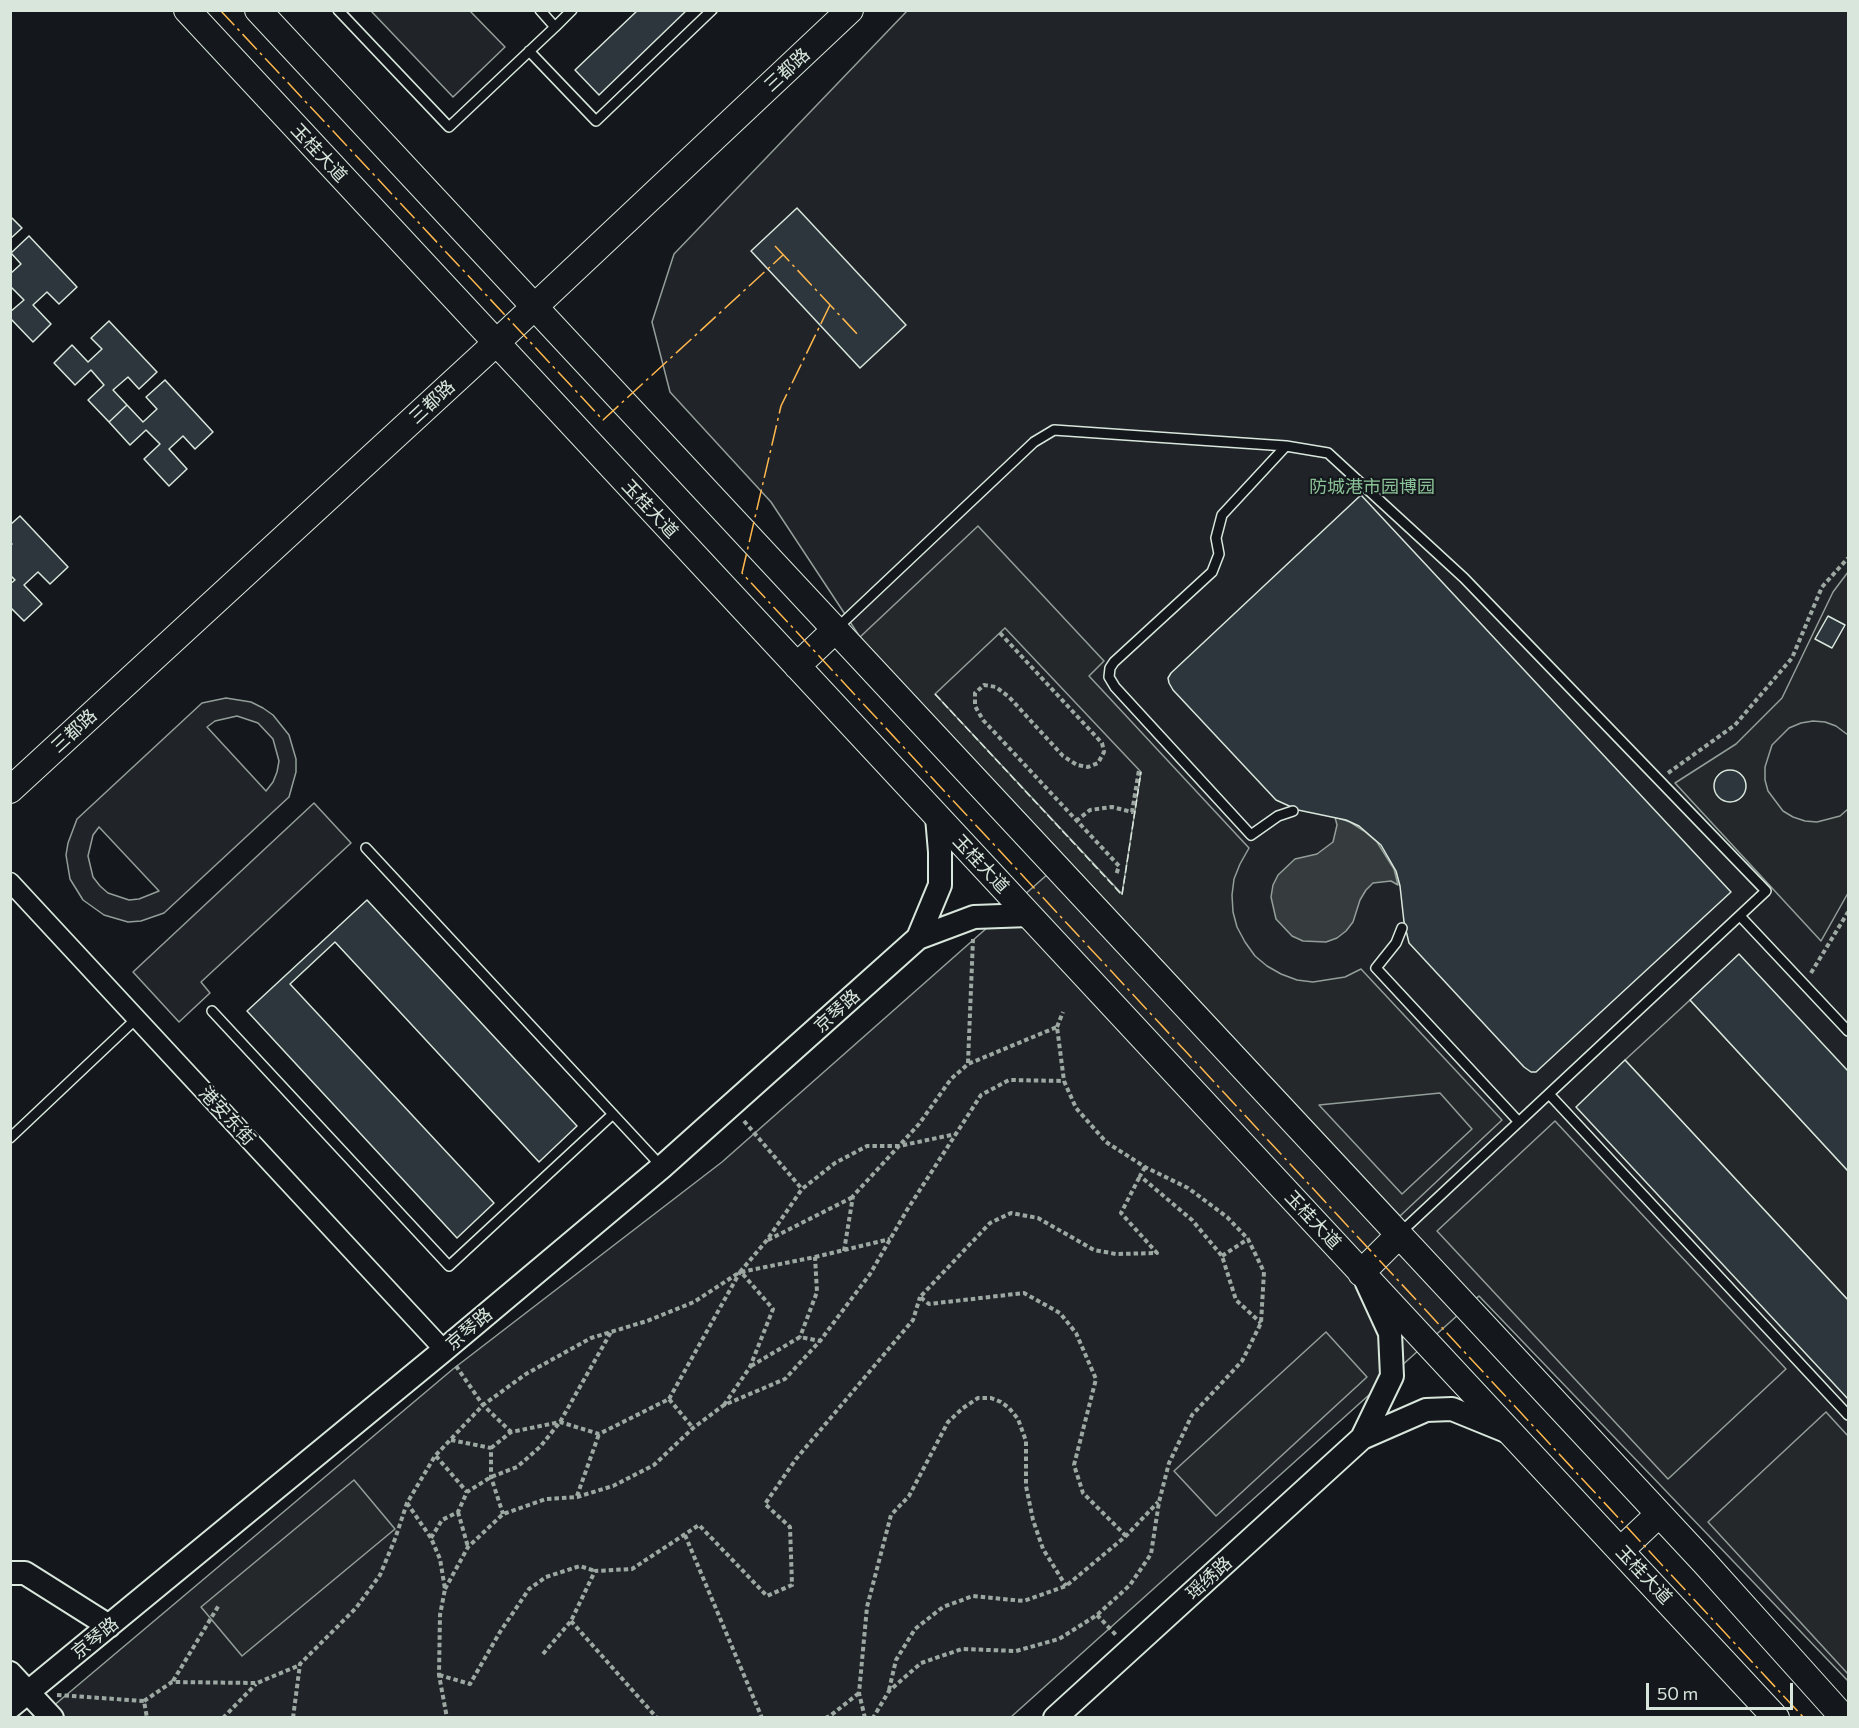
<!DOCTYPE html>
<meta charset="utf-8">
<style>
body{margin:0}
#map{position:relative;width:1859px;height:1728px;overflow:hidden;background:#14181c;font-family:Commissioner,sans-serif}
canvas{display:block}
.frame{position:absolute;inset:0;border:12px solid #d8e6dc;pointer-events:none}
.scale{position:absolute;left:1646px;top:1683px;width:147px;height:27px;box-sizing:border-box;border:3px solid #d8e6dc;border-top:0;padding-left:8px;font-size:18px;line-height:21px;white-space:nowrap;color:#d8e6dc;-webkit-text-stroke:4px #14181c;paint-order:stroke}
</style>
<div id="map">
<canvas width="1859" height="1728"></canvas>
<div class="frame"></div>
<div class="scale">50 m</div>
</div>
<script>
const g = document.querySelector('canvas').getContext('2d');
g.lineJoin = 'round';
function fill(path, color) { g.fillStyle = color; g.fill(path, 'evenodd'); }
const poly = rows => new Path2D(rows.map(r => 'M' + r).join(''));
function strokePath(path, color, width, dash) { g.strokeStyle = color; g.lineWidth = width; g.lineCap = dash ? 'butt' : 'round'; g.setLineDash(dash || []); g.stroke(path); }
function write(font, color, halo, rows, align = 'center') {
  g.font = font + ' Commissioner,"Noto Sans SC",sans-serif'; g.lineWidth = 4.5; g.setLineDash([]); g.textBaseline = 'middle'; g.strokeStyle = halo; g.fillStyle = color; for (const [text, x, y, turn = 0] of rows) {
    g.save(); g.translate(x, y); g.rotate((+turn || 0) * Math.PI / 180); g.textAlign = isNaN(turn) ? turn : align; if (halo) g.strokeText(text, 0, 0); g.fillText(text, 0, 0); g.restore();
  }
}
const green = poly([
 [371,11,470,11,505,47,453,97,371,11],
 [907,11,1848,11,1848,1681,1479,1296,1011,1717,39,1718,453,1369,722,1162,1066,858,860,637,771,502,670,392,652,322,674,254,907,11],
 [226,698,251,702,263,708,273,715,289,735,296,759,296,772,289,797,164,913,141,921,128,922,104,915,83,900,70,879,66,855,68,843,77,819,202,703,226,698],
 [237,716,258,723,273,739,279,761,277,772,273,782,266,791,207,727,215,721,237,716],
 [99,827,159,891,139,899,129,900,108,893,100,886,93,877,88,856,93,835,99,827],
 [314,803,351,843,201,982,210,993,179,1022,133,972,314,803]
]);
const parking = poly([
 [978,526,1104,661,1089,676,1249,848,1240,864,1234,879,1232,895,1233,912,1237,927,1245,942,1255,956,1267,966,1281,974,1297,980,1313,982,1345,977,1361,969,1502,1120,1400,1216,860,637,978,526],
 [1005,628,1141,772,1122,894,935,694,1005,628],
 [1440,1093,1472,1129,1402,1194,1319,1105,1440,1093],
 [1848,572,1848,735,1836,726,1825,722,1813,721,1801,723,1789,728,1772,745,1765,767,1765,780,1768,791,1783,811,1793,817,1805,821,1817,822,1840,816,1848,809,1848,893,1821,941,1675,783,1736,744,1782,698,1833,592,1848,572],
 [1690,1000,1848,1171,1848,1300,1625,1060,1690,1000],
 [1555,1121,1786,1369,1668,1479,1437,1231,1555,1121],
 [1326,1332,1367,1377,1216,1516,1174,1471,1326,1332],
 [1826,1412,1848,1436,1848,1674,1708,1522,1826,1412],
 [354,1480,395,1529,242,1656,201,1607,354,1480]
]);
const water = poly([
 [1335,817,1350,822,1364,831,1377,842,1394,869,1398,885,1391,881,1373,883,1366,890,1360,900,1353,922,1346,931,1337,938,1326,942,1303,941,1292,936,1276,919,1271,897,1273,885,1278,875,1295,859,1317,854,1333,842,1337,825,1335,817]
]);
const building = poly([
 [638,10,687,10,599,95,575,70,638,10],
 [797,208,906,325,860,368,751,251,797,208],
 [10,216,22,228,10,239,10,216],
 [29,236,77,287,59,304,47,292,33,305,51,324,33,342,10,318,10,312,24,300,10,286,10,274,21,264,11,253,29,236],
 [109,321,157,372,139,389,128,377,113,390,127,405,109,422,88,400,104,385,91,370,75,385,54,363,72,345,88,362,102,349,91,338,109,321],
 [165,380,213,432,195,449,183,436,169,449,187,469,169,486,144,459,160,444,146,430,130,445,109,422,127,405,143,422,157,409,146,397,165,380],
 [1361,495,1731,892,1536,1072,1531,1072,1524,1067,1409,943,1404,922,1400,886,1396,871,1381,845,1359,826,1346,820,1298,810,1276,800,1173,690,1169,683,1168,678,1171,673,1361,495],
 [20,516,68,567,50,584,38,572,24,585,42,604,24,621,10,607,10,584,15,580,10,575,10,546,12,544,10,543,10,525,20,516],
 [1828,616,1845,625,1832,648,1815,639,1828,616],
 '1714 786a16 16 0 1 1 32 0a16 16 0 1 1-32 0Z',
 [367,900,577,1126,539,1162,335,942,290,984,494,1203,457,1238,247,1011,367,900],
 [1739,954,1848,1071,1848,1171,1690,1000,1739,954],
 [1625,1060,1848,1300,1848,1399,1576,1107,1625,1060]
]);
const path = poly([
 [1000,633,1102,743,1104,752,1098,763,1088,767,1077,765,1063,756,1009,697,996,687,984,685,975,693,975,706,983,720,1119,866,1116,875],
 [1668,773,1735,725,1792,658,1822,587,1848,558],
 [1076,821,1090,810,1112,807,1132,812,1139,770],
 [1811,973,1848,912],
 [1057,1027,1063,1012],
 [968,1063,973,939],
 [744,1121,802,1189],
 [1145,1167,1140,1176,1192,1220,1222,1256,1236,1300,1261,1323],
 [768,1240,853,1197],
 [844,1251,853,1196,899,1146,956,1134],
 [1222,1256,1248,1239],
 [815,1257,890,1239],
 [741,1272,815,1257,817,1292,800,1337],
 [456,1366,483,1405,511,1432],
 [751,1366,800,1337,820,1341],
 [669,1399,740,1272],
 [724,1405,750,1367,773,1309,741,1272],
 [451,1440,491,1448,491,1477,503,1514],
 [491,1448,511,1432,560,1422,599,1434,669,1399,693,1428],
 [436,1456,467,1492],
 [577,1496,599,1434],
 [407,1503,431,1538,440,1559,445,1589,440,1615,439,1675,447,1718],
 [458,1512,468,1547],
 [685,1535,762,1718],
 [1126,1536,1083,1493,1074,1465,1096,1379,1076,1333,1060,1313,1024,1293,929,1304,920,1297,990,1223,1011,1213,1038,1218,1094,1250,1116,1254,1157,1253,1121,1213,1140,1176],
 [431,1538,442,1520,458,1512,467,1492,491,1477,517,1467,540,1447,560,1422,611,1332],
 [445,1589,468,1547,503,1514,546,1499,577,1497,613,1486,654,1465,693,1428,724,1405,785,1379,820,1341,870,1274,907,1210,981,1095,1009,1080,1064,1081],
 [1097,1615,1117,1636],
 [571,1621,657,1718],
 [543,1654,571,1621,595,1571,632,1569,699,1525,767,1596,792,1585,790,1527,765,1504,796,1459,913,1320,920,1297],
 [439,1675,470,1684,500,1632,529,1589,546,1577,580,1566,595,1571],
 [173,1681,219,1605],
 [889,1690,896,1660,915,1629,943,1607,973,1596,1024,1601,1066,1586,1126,1536,1158,1502],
 [57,1695,144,1701,147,1718],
 [144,1701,172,1682,257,1683,300,1665],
 [223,1718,256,1684],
 [293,1718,300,1664,356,1608,380,1575,395,1539,407,1503,435,1456,483,1405,526,1374,591,1338,647,1321,694,1302,740,1272,767,1240,802,1189,835,1163,867,1146,899,1146,919,1124,951,1079,968,1064,1057,1027,1064,1081,1076,1108,1106,1142,1145,1167,1188,1188,1227,1217,1248,1239,1264,1272,1261,1323,1242,1361,1192,1415,1169,1463,1159,1502,1151,1554,1130,1585,1097,1615,1059,1639,1016,1651,962,1649,921,1663,889,1691,873,1718],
 [825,1718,830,1716,859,1693],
 [865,1718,859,1693,867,1607,891,1515,909,1496,948,1422,963,1408,978,1398,991,1398,1001,1402,1009,1408,1018,1419,1026,1441,1026,1486,1033,1520,1043,1549,1066,1586]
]);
const service = poly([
 [338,10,449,127,555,27,540,10],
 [555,27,572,10],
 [529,51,596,121,712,10],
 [1286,446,1222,515,1216,538,1219,554,1212,572,1114,662,1110,668,1109,677,1115,687,1251,835,1278,816,1293,811],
 [837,628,1034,442,1054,430,1286,446,1328,453,1464,578,1766,891,1400,1233],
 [366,848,662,1167],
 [1740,916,1848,1031],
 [1402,928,1396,943,1376,968,1519,1122],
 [212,1011,449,1266,613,1114],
 [1549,1094,1848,1415],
 [10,1138,137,1018]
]);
const minor = poly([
 [10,882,444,1350]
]);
const tertiary = poly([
 [918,938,940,885,940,852,937,817],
 [1362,1438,1392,1376,1390,1333,1367,1283],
 [10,1573,25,1573,109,1626],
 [10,1673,52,1718],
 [10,1707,444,1350,662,1167,918,938,974,917,1029,915],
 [1055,1718,1362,1438,1426,1410,1452,1409,1511,1433]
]);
const secondary = poly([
 [187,10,1776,1718],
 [258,10,1704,1562,1844,1718],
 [797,666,835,630],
 [10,790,496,343,850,10],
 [1361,1273,1399,1235],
 [1621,1550,1659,1514]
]);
const fence = poly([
 [935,694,1122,895,1141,772]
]);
const power = poly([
 [220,10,603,420,783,255],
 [775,246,859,336],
 [830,305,781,406,742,573,1804,1718]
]);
const streetNames = [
 ["三都路",787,70,-43],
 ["玉桂大道",319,153,47],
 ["三都路",432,402,-43],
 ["玉桂大道",650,509,47],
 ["三都路",74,731,-43],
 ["玉桂大道",981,864,47],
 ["京琴路",837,1011,-42],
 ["港安东街",227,1116,47],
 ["玉桂大道",1313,1220,47],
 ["京琴路",469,1329,-40],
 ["玉桂大道",1644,1575,47],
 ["瑶绣路",1209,1578,-42],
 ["京琴路",95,1638,-39]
];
const parkNames = [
 ["防城港市园博园",1372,487]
];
fill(green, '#202428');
strokePath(green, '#939e99', 1.5);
fill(parking, '#24282b');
strokePath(parking, '#939e99', 1.5);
fill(water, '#363b3e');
strokePath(water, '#939e99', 1.5);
fill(building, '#2c363c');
strokePath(building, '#d8e6dc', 1.5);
strokePath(service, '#d8e6dc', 12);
strokePath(minor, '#d8e6dc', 21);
strokePath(tertiary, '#d8e6dc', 26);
strokePath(secondary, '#d8e6dc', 28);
strokePath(path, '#9da8a2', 4, [4.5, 3]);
strokePath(service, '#14181c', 9);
strokePath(minor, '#14181c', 18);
strokePath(tertiary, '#14181c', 22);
strokePath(secondary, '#14181c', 26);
strokePath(fence, '#d8e6dc', 1.5, [8, 3]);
strokePath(power, '#ffb74d', 1.5, [21, 4.5, 3, 4.5]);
write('18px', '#d8e6dc', '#14181c', streetNames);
write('18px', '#8ac095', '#14181c', parkNames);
</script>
